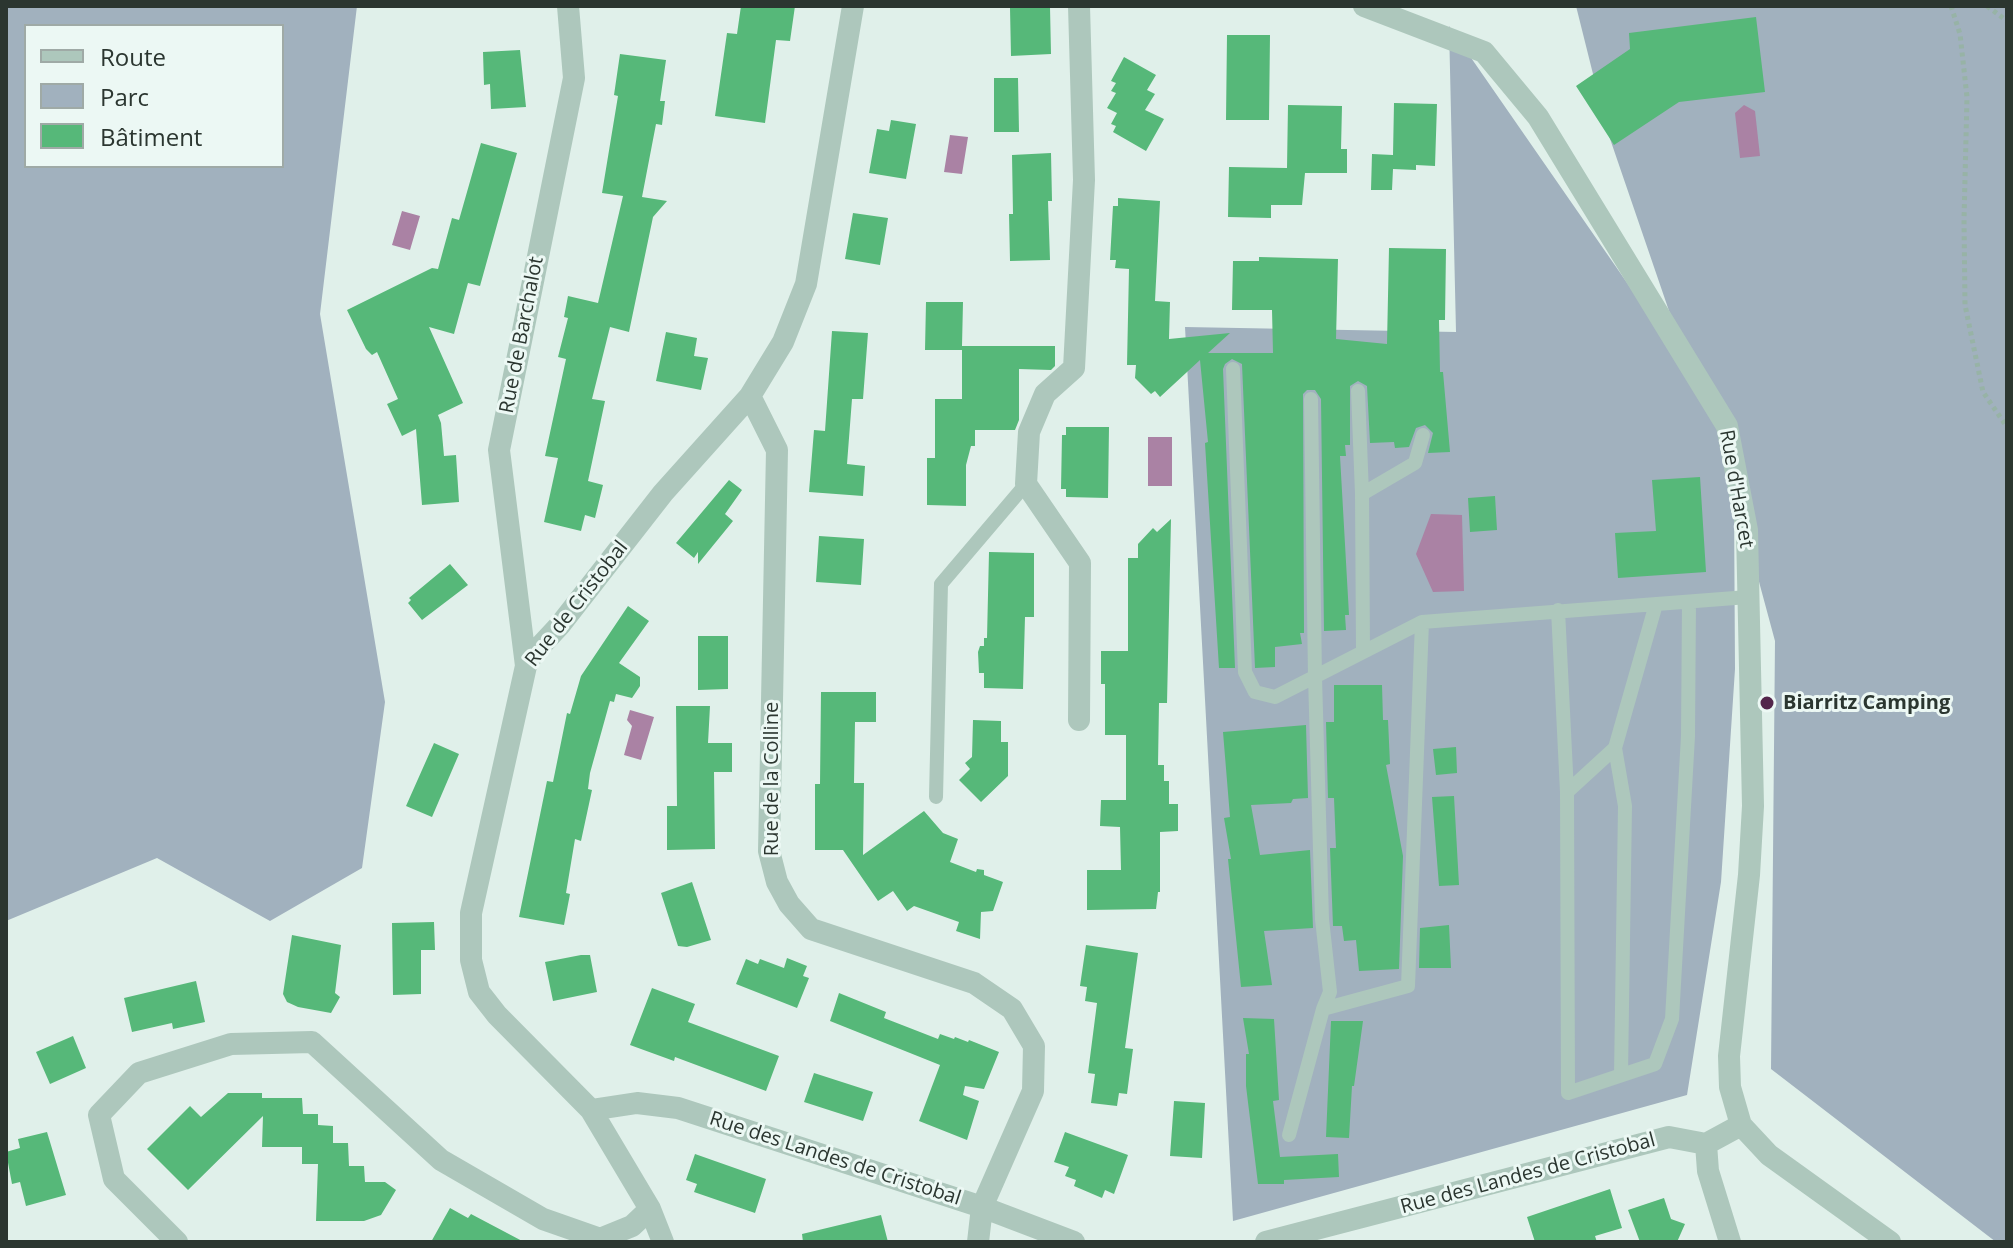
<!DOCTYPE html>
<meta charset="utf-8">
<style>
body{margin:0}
#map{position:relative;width:2013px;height:1248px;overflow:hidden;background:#e0f0ea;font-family:"Open Sans",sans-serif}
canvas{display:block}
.frame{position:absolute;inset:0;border:8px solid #2b3630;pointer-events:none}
.legend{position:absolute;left:24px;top:24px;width:260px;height:144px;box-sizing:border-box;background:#ecf8f4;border:2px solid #9faaa6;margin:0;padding:10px 14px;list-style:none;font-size:24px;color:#2b3630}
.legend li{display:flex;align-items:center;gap:16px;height:40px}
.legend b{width:40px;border:2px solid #9faaa6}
</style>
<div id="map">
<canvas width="2013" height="1248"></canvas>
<div class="frame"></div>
<ul class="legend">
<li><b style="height:10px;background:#adc7bc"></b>Route</li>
<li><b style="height:22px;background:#a1b1be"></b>Parc</li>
<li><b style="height:22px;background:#56b879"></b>Bâtiment</li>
</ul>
</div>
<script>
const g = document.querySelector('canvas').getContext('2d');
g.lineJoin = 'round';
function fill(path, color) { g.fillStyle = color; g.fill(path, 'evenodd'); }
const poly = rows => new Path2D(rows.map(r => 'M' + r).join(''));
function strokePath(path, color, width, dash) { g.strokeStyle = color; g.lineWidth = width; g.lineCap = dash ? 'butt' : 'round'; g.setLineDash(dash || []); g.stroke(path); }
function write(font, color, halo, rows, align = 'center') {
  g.font = font + ' "Open Sans",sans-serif'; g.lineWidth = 6; g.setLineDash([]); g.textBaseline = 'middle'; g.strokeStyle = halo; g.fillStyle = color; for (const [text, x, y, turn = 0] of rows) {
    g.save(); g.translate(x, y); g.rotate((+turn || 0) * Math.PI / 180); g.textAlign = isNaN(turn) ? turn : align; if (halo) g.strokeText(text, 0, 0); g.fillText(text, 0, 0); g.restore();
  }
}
const green = poly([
 [6,6,357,6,320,314,385,702,362,868,270,921,157,858,6,921],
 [26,26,282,26,282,166,26,166],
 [1576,6,2007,6,2007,1242,1996,1242,1771,1069,1775,641,1748,541,1734,502,1735,669,1721,882,1687,1095,1233,1221,1185,327,1456,332,1449,26,1691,375,1607,130]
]);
const water = poly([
 [1744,105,1755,111,1760,156,1740,158,1735,113],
 [950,135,968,137,962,174,944,172],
 [402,211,420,216,410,250,392,245],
 [1148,437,1172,437,1172,486,1148,486],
 [1431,514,1462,515,1464,591,1433,592,1416,554],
 [630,710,654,717,641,760,624,755,632,726,627,720]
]);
const building = poly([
 [741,6,795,6,790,41,776,40,765,123,715,116,727,33,737,34],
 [1050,7,1051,54,1011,56,1010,8],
 [1756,17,1765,92,1679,102,1614,145,1576,86,1630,49,1629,33],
 [1227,35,1270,35,1269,120,1226,120],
 [520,50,526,107,491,109,490,84,484,85,483,52],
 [620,54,666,60,660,101,665,101,662,125,656,124,642,197,667,201,653,217,629,332,610,327,592,399,605,401,588,481,603,485,595,518,585,515,581,531,544,522,558,458,545,456,566,359,558,357,568,318,564,317,568,296,598,303,623,196,602,193,618,96,614,95],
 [1124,57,1156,75,1147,90,1155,94,1145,110,1164,119,1146,151,1113,132,1116,126,1111,124,1117,113,1107,108,1116,93,1111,91,1116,83,1111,81],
 [994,78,1018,78,1019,132,994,132],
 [1394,103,1437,104,1435,166,1416,165,1416,170,1393,169,1392,190,1371,190,1372,154,1393,155],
 [1288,105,1342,106,1341,149,1347,149,1347,173,1305,173,1302,205,1271,205,1271,218,1228,217,1229,167,1287,168],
 [891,120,916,124,906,179,869,173,877,129,889,131],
 [481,143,517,153,480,286,468,283,454,334,429,327,463,403,438,415,441,423,444,456,456,455,459,502,422,505,416,429,402,436,387,404,398,399,377,352,372,355,366,349,347,310,432,268,438,269,452,218,459,220],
 [1051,153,1052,201,1048,201,1050,260,1010,261,1009,214,1013,214,1012,155],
 [1118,198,1160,201,1155,301,1170,302,1169,339,1230,333,1208,353,1273,353,1272,310,1232,310,1233,261,1259,261,1259,257,1338,259,1336,339,1387,344,1389,248,1446,249,1445,320,1439,320,1440,372,1443,372,1450,452,1428,453,1433,433,1425,425,1416,428,1409,447,1395,448,1394,442,1370,443,1367,386,1358,381,1350,386,1350,445,1345,445,1346,456,1340,456,1349,615,1345,615,1346,630,1324,631,1321,399,1315,390,1307,390,1303,394,1304,633,1300,633,1302,644,1275,647,1275,667,1255,668,1242,364,1232,359,1225,364,1223,369,1235,668,1219,668,1205,443,1208,442,1200,360,1160,397,1155,391,1151,394,1135,378,1136,365,1127,365,1129,269,1115,268,1116,260,1110,260,1113,206,1118,206],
 [853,213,888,218,880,265,845,259],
 [926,302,963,302,962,346,1055,346,1055,366,1051,370,1019,369,1019,420,1015,430,975,430,975,446,971,446,966,465,966,506,927,505,927,458,935,458,935,399,962,399,962,350,925,350],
 [832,331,868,333,863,399,852,399,847,464,865,466,863,496,809,492,814,430,825,431],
 [666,332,697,338,694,356,708,358,701,390,656,381],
 [1066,427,1109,427,1108,498,1066,497,1066,489,1061,489,1062,435,1066,435],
 [1700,477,1706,572,1618,578,1615,533,1656,531,1652,480],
 [729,480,742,490,725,514,733,521,698,564,698,552,694,558,676,543],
 [1495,496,1497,530,1470,532,1468,498],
 [1171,519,1167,703,1159,703,1158,765,1164,765,1164,781,1169,781,1169,804,1178,804,1178,831,1160,832,1160,892,1158,892,1156,909,1087,910,1087,870,1121,870,1120,827,1100,826,1101,800,1126,800,1126,735,1105,735,1105,684,1101,684,1101,651,1128,651,1128,558,1138,558,1138,544,1153,528,1157,532],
 [819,536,864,539,861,585,816,582],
 [989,552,1034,553,1034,617,1025,617,1023,689,984,688,984,673,979,673,978,652,980,646,984,646,984,638,987,638],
 [450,564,468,585,422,620,408,603,411,600,409,598],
 [628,606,649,621,619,663,640,677,640,686,632,698,616,694,614,702,610,701,590,773,588,789,592,790,581,841,575,839,566,893,570,894,564,925,519,917,547,781,553,782,567,713,570,714,581,676],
 [698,636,728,636,728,689,698,690],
 [1334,685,1382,685,1383,720,1388,720,1390,764,1386,765,1403,856,1399,969,1359,971,1356,940,1344,941,1342,926,1333,926,1330,848,1336,848,1334,798,1328,798,1326,722,1334,722],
 [821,692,876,692,876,722,855,722,854,783,864,783,863,855,924,811,943,833,958,839,950,862,976,872,977,869,984,870,984,875,1003,882,993,911,981,912,980,939,956,931,959,922,914,906,907,911,893,891,878,901,843,850,815,850,815,784,820,784],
 [676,706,710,706,708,743,732,743,732,772,714,772,715,849,667,850,667,806,677,806],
 [973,720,1001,721,1001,742,1008,742,1008,776,981,802,959,780,970,769,965,763,972,757],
 [1306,725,1308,798,1293,799,1291,803,1251,805,1260,855,1310,850,1313,928,1264,931,1272,985,1241,987,1228,859,1231,859,1224,818,1230,817,1223,732],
 [434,743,459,754,432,817,406,806],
 [1456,747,1457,773,1436,775,1433,749],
 [1454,796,1459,885,1439,886,1432,797],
 [692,882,711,940,687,947,678,946,661,893],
 [434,922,435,950,421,950,421,994,393,995,392,923],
 [1449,925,1451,968,1419,968,1420,928],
 [292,935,341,945,335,993,340,997,331,1013,298,1007,287,1002,283,994],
 [1086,945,1138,953,1125,1048,1133,1049,1127,1094,1119,1093,1117,1106,1091,1103,1095,1074,1088,1073,1097,1003,1085,1001,1087,987,1080,986],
 [581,955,590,955,597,992,553,1001,545,962],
 [787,958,807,966,803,976,809,978,797,1008,736,984,746,959,758,964,760,959,784,968],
 [196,981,205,1022,173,1029,172,1023,132,1032,124,998],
 [652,988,695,1004,688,1022,779,1056,766,1091,675,1057,674,1061,630,1045],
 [839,993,886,1012,884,1018,938,1039,940,1034,954,1039,955,1037,968,1042,969,1040,999,1052,984,1089,965,1086,963,1095,979,1101,967,1140,919,1121,940,1065,830,1021],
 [1243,1018,1274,1019,1279,1100,1273,1101,1280,1157,1338,1154,1339,1177,1284,1180,1284,1184,1258,1184,1246,1086,1246,1054,1249,1054],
 [1331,1021,1363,1021,1354,1086,1352,1086,1349,1138,1326,1137],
 [73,1036,86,1068,50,1084,36,1052],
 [814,1073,873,1092,863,1121,804,1102],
 [228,1093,262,1093,262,1098,302,1098,303,1114,318,1114,318,1125,333,1126,333,1143,348,1143,349,1166,364,1166,365,1182,385,1182,396,1190,381,1215,364,1221,316,1221,318,1164,302,1164,302,1147,262,1147,263,1116,188,1190,147,1149,190,1106,201,1117],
 [1174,1101,1205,1103,1202,1158,1170,1156],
 [47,1132,66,1195,26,1206,20,1182,12,1184,6,1152,20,1148,18,1139],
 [1065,1132,1128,1155,1114,1194,1105,1190,1102,1198,1074,1186,1076,1180,1065,1176,1069,1167,1054,1162],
 [695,1154,766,1179,755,1213,694,1192,697,1184,686,1180],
 [1610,1189,1622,1228,1595,1236,1597,1242,1535,1242,1527,1217],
 [1664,1198,1671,1219,1685,1224,1677,1242,1640,1242,1628,1210],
 [450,1208,468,1218,471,1214,524,1242,431,1242],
 [881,1215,888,1242,803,1242,802,1234]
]);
const path = poly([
 [1951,6,1960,34,1967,97,1964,220,1965,305,1983,392,2007,427],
 [1987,6,2007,21]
]);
const service = poly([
 [1233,369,1245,672,1255,692,1275,697,1422,622,1748,597],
 [1358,391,1362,494],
 [1311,399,1315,677,1322,919,1330,992,1323,1009],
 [1558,610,1567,792,1568,1093,1655,1064,1672,1019,1688,736,1689,602],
 [1363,652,1362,494,1415,463,1423,435],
 [1567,792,1615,748],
 [936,797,941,584,1026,484],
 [1621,1075,1625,806,1615,748,1656,604],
 [1289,1135,1323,1009,1408,986,1422,622]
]);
const minor = poly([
 [1364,6,1484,52,1538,117,1727,426,1747,530,1753,806,1749,875,1729,1056,1730,1087,1741,1125,1769,1155,1890,1242],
 [750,396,777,450,769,851,777,882,789,904,811,929,974,983,1012,1009,1034,1046,1033,1091,982,1207,978,1242],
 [526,666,499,450,574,78,568,6],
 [1079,720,1080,563,1026,484,1029,432,1045,394,1074,368,1084,180,1079,6],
 [591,1110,637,1103,678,1108,982,1207,1074,1242],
 [1706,1144,1708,1171,1730,1242],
 [177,1242,114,1179,99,1115,139,1073,231,1044,312,1042,441,1160,543,1219,600,1239,632,1226,650,1209],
 [663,1242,650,1209,591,1110,497,1015,479,992,471,960,471,913,526,666,533,654,560,625,663,493,750,396,783,342,806,284,853,6],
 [1266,1242,1669,1137,1706,1144,1741,1125]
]);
const markers = [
 [1767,703,8,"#53254b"]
];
const streetNames = [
 ["Rue de Barchalot",522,335,-79],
 ["Rue d'Harcet",1736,489,80],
 ["Rue de Cristobal",577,604,-52],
 ["Rue de la Colline",772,779,-90],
 ["Rue des Landes de Cristobal",835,1159,18],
 ["Rue des Landes de Cristobal",1528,1174,-15]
];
const poiNames = [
 ["Biarritz Camping",1783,703]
];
fill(green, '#a1b1be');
fill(water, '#aa82a4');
fill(building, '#56b879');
strokePath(path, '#97b3a6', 5, [4, 4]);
strokePath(service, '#adc7bc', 14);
strokePath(minor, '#adc7bc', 22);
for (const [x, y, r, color] of markers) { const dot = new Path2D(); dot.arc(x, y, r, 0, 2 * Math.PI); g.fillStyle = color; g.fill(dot); strokePath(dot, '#ecf8f4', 3); }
write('20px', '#2b3630', '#ecf8f4', streetNames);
write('bold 20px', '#2b3630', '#ecf8f4', poiNames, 'left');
</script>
